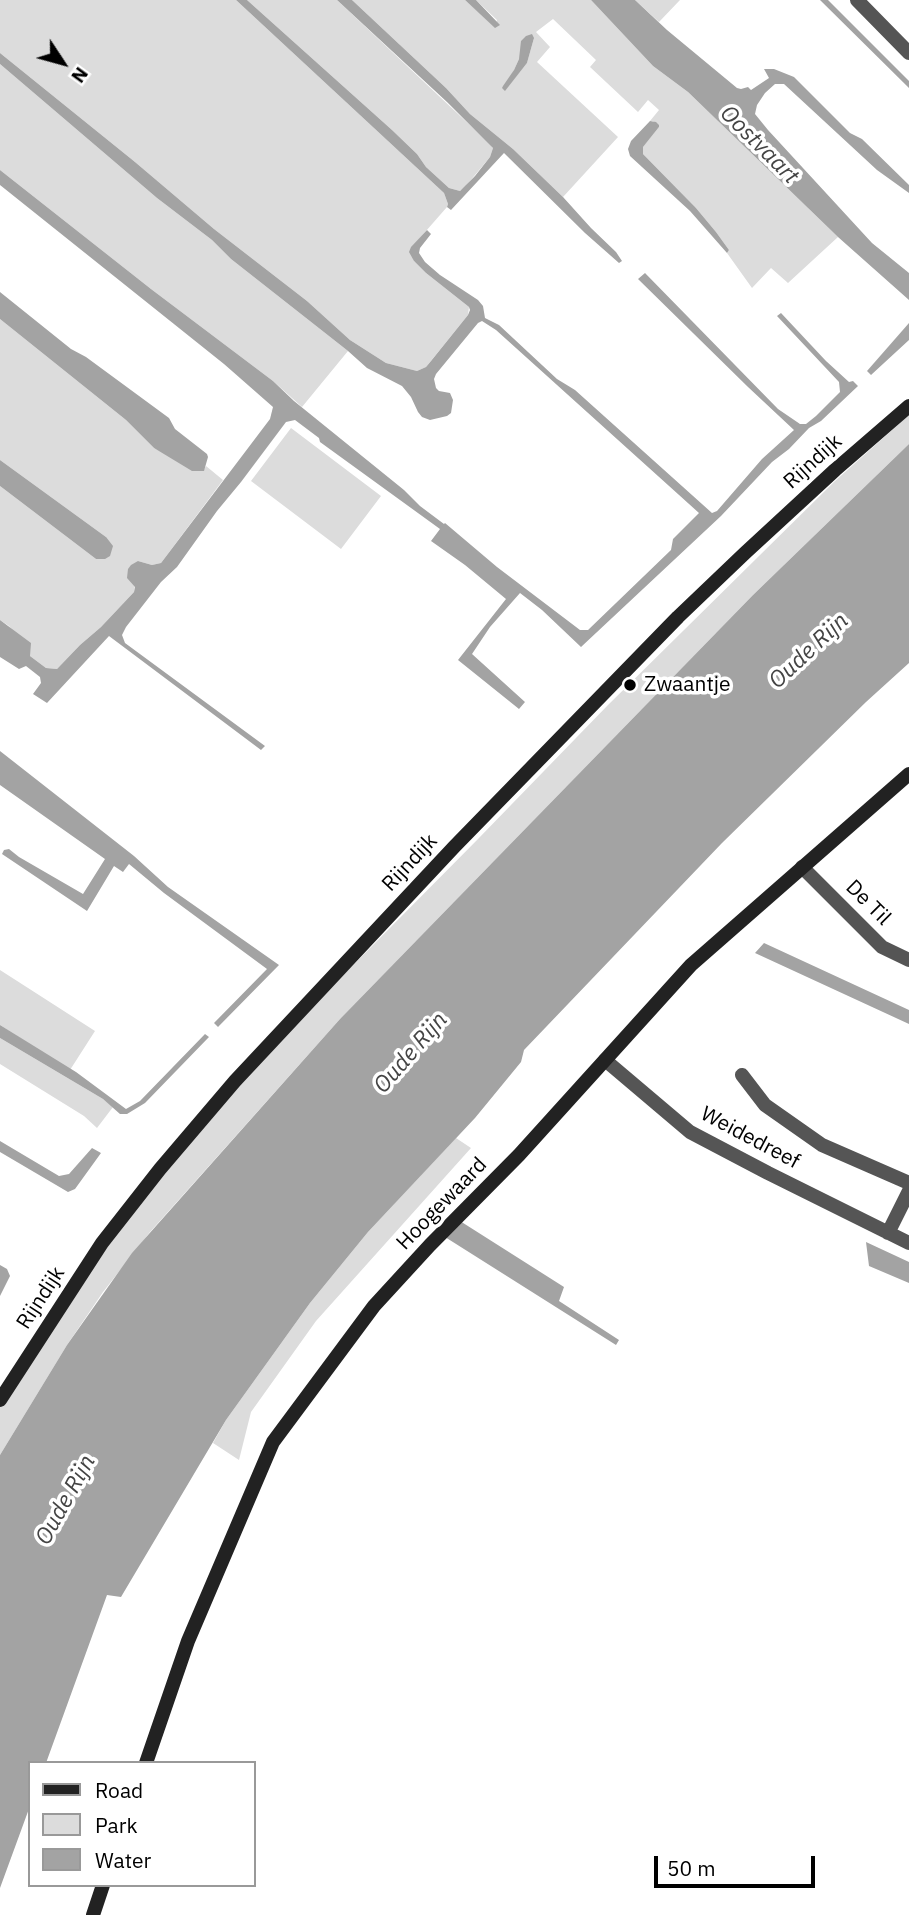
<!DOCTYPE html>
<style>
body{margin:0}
#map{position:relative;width:909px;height:1915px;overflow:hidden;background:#fff;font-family:"IBM Plex Sans",sans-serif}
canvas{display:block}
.legend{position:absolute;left:28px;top:1761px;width:228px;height:126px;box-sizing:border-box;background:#fff;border:2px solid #999;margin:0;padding:9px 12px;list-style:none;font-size:21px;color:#000}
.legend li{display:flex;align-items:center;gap:14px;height:35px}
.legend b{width:35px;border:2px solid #999}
.north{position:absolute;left:28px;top:28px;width:70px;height:70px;-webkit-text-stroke:5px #fff;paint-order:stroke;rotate:126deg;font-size:19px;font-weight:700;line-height:28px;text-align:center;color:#000}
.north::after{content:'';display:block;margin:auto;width:24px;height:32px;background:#000;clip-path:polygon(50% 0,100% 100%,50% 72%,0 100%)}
.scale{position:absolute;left:654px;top:1856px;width:161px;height:32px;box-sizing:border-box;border:4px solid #000;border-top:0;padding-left:9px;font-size:21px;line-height:24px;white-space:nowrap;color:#000;-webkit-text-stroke:5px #fff;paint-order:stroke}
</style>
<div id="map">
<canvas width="909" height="1915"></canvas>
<ul class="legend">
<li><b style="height:9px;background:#222"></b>Road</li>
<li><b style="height:19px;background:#dcdcdc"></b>Park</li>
<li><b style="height:19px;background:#a3a3a3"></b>Water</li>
</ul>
<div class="north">N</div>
<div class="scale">50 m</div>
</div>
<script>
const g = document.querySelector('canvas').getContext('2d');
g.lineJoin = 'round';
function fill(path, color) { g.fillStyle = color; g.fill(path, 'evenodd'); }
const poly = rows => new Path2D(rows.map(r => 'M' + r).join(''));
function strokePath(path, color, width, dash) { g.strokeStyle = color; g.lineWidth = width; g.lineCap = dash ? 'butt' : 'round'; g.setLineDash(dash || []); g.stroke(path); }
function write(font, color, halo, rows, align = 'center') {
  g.font = font + ' "IBM Plex Sans",sans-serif'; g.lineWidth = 7; g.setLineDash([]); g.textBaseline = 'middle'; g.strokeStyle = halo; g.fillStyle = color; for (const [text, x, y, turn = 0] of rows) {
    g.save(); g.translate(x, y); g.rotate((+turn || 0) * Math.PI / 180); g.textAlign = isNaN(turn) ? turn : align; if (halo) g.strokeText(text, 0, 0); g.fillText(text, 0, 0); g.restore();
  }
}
const green = poly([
 [0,0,236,0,444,193,448,204,447,207,412,247,414,261,426,273,469,307,468,315,426,367,417,371,386,363,350,340,307,301,214,229,135,162,0,53],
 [247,0,337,0,490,144,493,148,490,157,465,187,460,191,449,188,426,167,417,154,392,130],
 [352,0,465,0,495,27,497,20,476,0,591,0,653,66,688,92,838,237,788,283,771,268,752,288,727,253,729,250,716,232,696,208,643,154,642,148,659,127,653,121,650,121,659,110,648,100,638,112,590,67,596,60,553,19,536,32,550,47,537,62,618,137,563,197,513,149,470,114,446,88],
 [534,38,527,63,505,90,519,59],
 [635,0,680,0,659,22],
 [0,64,157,198,212,240,231,259,348,351,302,407,273,381,151,289,0,170],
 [0,319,126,420,154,448,203,471,206,466,223,480,161,563,152,565,138,561,134,592,101,627,80,645,57,669,46,668,30,656,29,649,9,626,0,620,0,486,96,559,106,537,0,460],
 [909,415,909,444,753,595,340,1019,150,1232,103,1292,67,1345,0,1455,0,1406,117,1226,274,1045,478,839,608,705,835,481],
 [291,428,381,496,341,549,251,481],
 [0,970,95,1031,70,1070,0,1025],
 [0,1038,103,1099,113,1107,97,1128,84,1116,0,1064],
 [456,1138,471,1148,316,1321,251,1412,239,1460,213,1443,226,1420,310,1303,368,1232]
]);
const water = poly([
 [236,0,247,0,392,130,417,154,426,167,449,188,460,191,475,176,490,157,493,148,447,102,337,0,352,0,446,88,470,114,513,149,563,197,591,228,616,252,622,261,619,263,585,233,504,153,451,210,447,207,448,204,444,193],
 [465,0,476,0,500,25,495,28],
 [591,0,635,0,667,30,737,88,741,89,748,87,751,90,769,78,764,69,774,69,794,77,850,133,862,139,909,185,909,193,877,170,784,84,775,84,765,93,757,105,755,114,768,130,872,243,909,273,909,300,838,237,688,92,653,66],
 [820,0,828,0,909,81,909,88],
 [532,34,534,38,527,63,505,91,502,88,503,86,514,70,519,59,521,41,526,36],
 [0,53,135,162,214,229,307,301,350,340,386,363,417,371,426,367,431,361,468,315,470,310,469,307,426,273,414,261,409,252,411,247,427,230,431,234,420,248,419,253,425,262,440,275,478,300,483,306,485,318,499,325,557,379,575,390,712,513,717,511,762,459,794,430,748,387,638,279,645,273,778,409,800,424,806,424,816,416,840,392,839,382,777,316,781,313,826,361,849,382,853,381,858,386,821,421,809,428,789,449,772,462,721,516,581,647,542,610,520,593,490,627,472,654,525,702,519,709,458,660,506,599,465,565,431,541,440,529,320,442,319,438,295,420,286,422,241,482,217,511,177,567,161,582,126,627,122,635,125,643,265,746,261,750,109,636,47,703,33,694,41,683,40,677,26,666,19,669,0,657,0,620,31,643,30,656,46,668,57,669,80,645,101,627,134,592,135,587,127,578,128,569,131,565,138,561,152,565,161,563,270,419,273,407,224,364,0,185,0,170,151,289,273,381,294,401,404,490,420,506,444,524,445,523,497,567,580,630,588,630,671,550,673,539,699,513,496,330,482,321,478,323,436,374,434,379,436,388,439,391,450,393,453,400,451,413,447,416,430,420,422,417,418,412,411,397,402,386,367,368,348,351,231,259,212,240,157,198,0,64],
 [650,121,656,122,659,125,659,127,643,147,643,154,696,208,716,232,729,250,727,253,690,211,630,156,628,149,631,141],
 [0,292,71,349,86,357,169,418,175,429,207,454,208,457,204,471,192,471,154,448,126,420,0,319],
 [909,323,909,340,871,375,867,371],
 [909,444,909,663,866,702,722,843,524,1050,521,1062,475,1118,368,1232,310,1303,226,1420,121,1597,107,1595,46,1763,30,1763,30,1806,0,1888,0,1455,67,1345,132,1253,340,1019,753,595],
 [0,460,106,537,113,546,110,556,105,559,96,559,0,486],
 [0,751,134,856,168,887,279,965,218,1027,214,1023,267,969,164,893,129,864,123,872,114,866,87,911,2,854,4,850,9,849,19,857,83,894,105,859,0,785],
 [764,943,909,1010,909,1024,755,953],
 [0,1025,76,1072,126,1109,140,1101,205,1034,209,1037,145,1103,127,1114,120,1114,103,1099,0,1038],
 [0,1141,59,1176,69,1174,92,1148,101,1153,75,1189,68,1192,0,1152],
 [460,1221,564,1287,559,1301,619,1340,616,1345,445,1237],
 [866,1242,909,1262,909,1283,869,1266],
 [0,1265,7,1269,10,1276,0,1296]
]);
const street = poly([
 [857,0,909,53],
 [802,867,882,947,909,960],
 [605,1060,690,1132,768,1173,909,1243],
 [742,1075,765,1105,822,1145,909,1183],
 [888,1233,909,1191]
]);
const secondary = poly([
 [0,1400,102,1243,160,1169,235,1081,454,847,678,617,745,553,835,470,909,406],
 [146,1763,188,1641,273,1442,374,1306,430,1245,519,1155,691,965,909,774],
 [93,1915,103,1885]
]);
const markers = [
 [630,685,7,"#000"]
];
const streetNames = [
 ["Rijndijk",813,462,-42],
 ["Rijndijk",410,863,-47],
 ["De Til",868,903,45],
 ["Weidedreef",750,1138,28],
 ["Hoogewaard",442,1204,-46],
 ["Rijndijk",41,1298,-57]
];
const poiNames = [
 ["Zwaantje",644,685]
];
const waterNames = [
 ["Oostvaart",759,145,45],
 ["Oude Rijn",809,651,-43],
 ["Oude Rijn",411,1053,-49],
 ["Oude Rijn",66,1500,-61]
];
fill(green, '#dcdcdc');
fill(water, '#a3a3a3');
strokePath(street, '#555', 14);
strokePath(secondary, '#222', 14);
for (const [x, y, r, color] of markers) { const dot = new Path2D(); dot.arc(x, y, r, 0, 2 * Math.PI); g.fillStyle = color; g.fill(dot); strokePath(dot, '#fff', 2.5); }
write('21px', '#000', '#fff', streetNames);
write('21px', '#000', '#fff', poiNames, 'left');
write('italic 23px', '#444', '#fff', waterNames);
</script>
